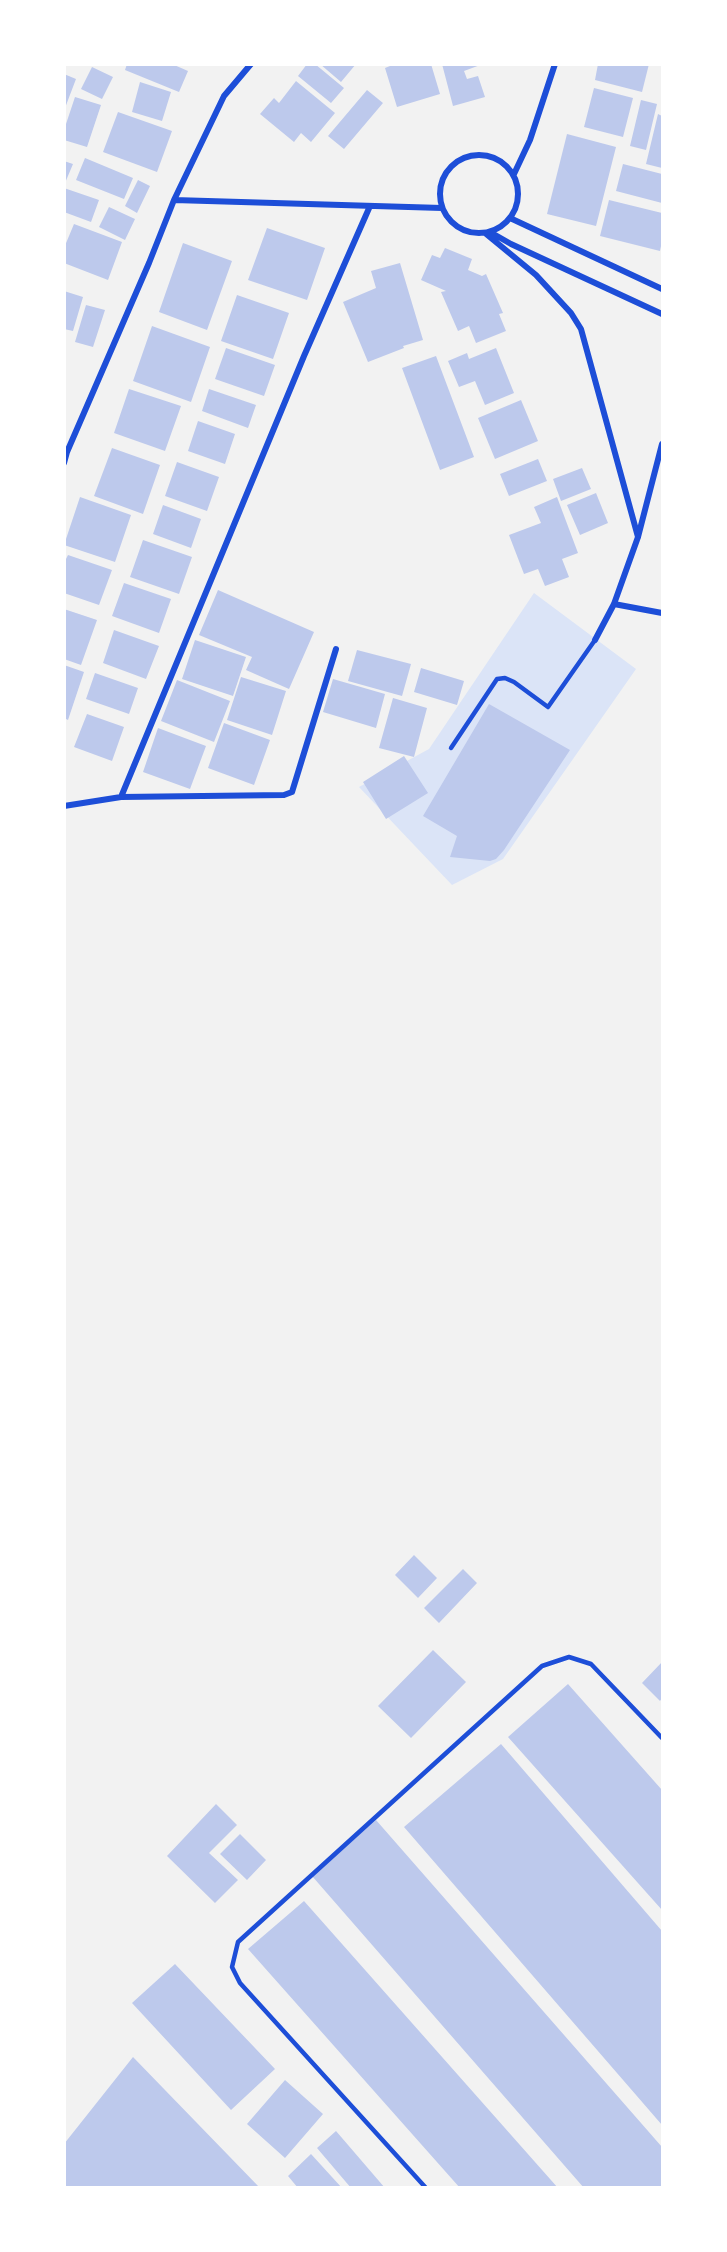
<!DOCTYPE html>
<style>
body{margin:0}
#map{position:relative;width:727px;height:2252px;overflow:hidden;background:#f2f2f2;font-family:"IBM Plex Sans",sans-serif}
canvas{display:block}
.frame{position:absolute;inset:0;border:66px solid #fff;pointer-events:none}
</style>
<div id="map">
<canvas width="727" height="2252"></canvas>
<div class="frame"></div>
</div>
<script>
const g = document.querySelector('canvas').getContext('2d');
g.lineJoin = 'round';
function fill(path, color) { g.fillStyle = color; g.fill(path, 'evenodd'); }
const poly = rows => new Path2D(rows.map(r => 'M' + r).join(''));
function strokePath(path, color, width, dash) { g.strokeStyle = color; g.lineWidth = width; g.lineCap = dash ? 'butt' : 'round'; g.setLineDash(dash || []); g.stroke(path); }
const green = poly([
 [534,593,636,669,503,859,452,885,359,787,429,749]
]);
const building = poly([
 [127,64,172,64,188,71,179,92,125,70],
 [307,64,315,64,344,88,331,103,298,76],
 [320,64,356,64,341,82],
 [395,64,431,64,440,94,397,107,385,68],
 [442,64,483,64,464,71,467,79,478,76,485,97,453,106],
 [598,64,649,64,642,92,595,80],
 [92,67,113,77,102,99,81,89],
 [64,74,76,79,65,108,64,108],
 [296,81,335,113,311,142,301,133,294,142,260,114,274,98,279,103],
 [140,82,171,92,162,121,132,112],
 [594,88,633,98,623,137,584,127],
 [367,90,383,103,344,149,328,136],
 [75,97,101,105,87,147,64,140,64,130],
 [641,100,657,104,646,150,630,146],
 [118,112,172,131,157,172,103,152],
 [658,114,662,116,662,168,646,164],
 [567,134,616,147,596,226,547,214],
 [85,158,133,178,124,199,76,180],
 [64,161,73,164,65,183,64,183],
 [623,164,662,174,662,203,616,191],
 [138,180,150,186,137,213,125,206],
 [64,188,99,200,91,222,64,212],
 [609,200,662,213,662,241,660,251,600,236],
 [109,207,135,219,125,240,99,227],
 [74,224,122,242,108,280,64,263,64,248],
 [267,228,325,248,307,300,248,280],
 [183,243,232,261,207,330,159,312],
 [445,248,472,259,468,270,482,276,486,274,503,313,499,314,506,331,476,343,469,326,458,331,441,292,446,291,421,280,432,255,440,258],
 [400,263,423,340,403,346,404,348,368,362,343,302,376,288,371,271],
 [64,291,83,297,73,331,64,329],
 [237,295,289,313,273,359,221,341],
 [86,305,105,310,93,347,75,342],
 [152,326,210,347,191,402,133,381],
 [226,348,275,365,264,396,215,379],
 [496,348,514,393,485,405,475,381,459,387,448,361,467,353,469,359],
 [436,356,474,457,440,470,402,368],
 [129,389,181,406,165,451,114,433],
 [209,389,256,405,248,428,202,411],
 [521,400,538,441,495,459,478,418],
 [198,421,235,434,225,464,188,451],
 [112,448,160,465,143,514,94,496],
 [538,459,547,481,509,496,500,474],
 [177,462,219,477,207,511,165,496],
 [582,468,591,489,561,501,553,479],
 [596,493,608,523,580,535,567,505],
 [80,497,131,515,115,562,64,545],
 [557,497,578,553,562,559,569,577,545,586,538,569,524,574,509,535,541,523,534,507],
 [163,505,201,519,191,548,153,534],
 [143,540,192,557,179,594,130,577],
 [68,555,112,570,99,605,64,593,64,563],
 [124,583,171,599,159,633,112,616],
 [218,590,314,632,289,689,246,670,252,657,199,635],
 [64,609,97,620,81,665,64,659],
 [114,630,159,646,146,679,103,663],
 [195,640,246,657,233,696,182,679],
 [357,650,411,664,402,696,348,681],
 [64,665,84,672,68,720,64,718],
 [421,668,464,681,457,705,414,692],
 [95,673,138,688,129,714,86,699],
 [241,677,286,691,272,735,227,720],
 [333,679,385,694,376,728,323,712],
 [177,680,230,701,214,742,161,721],
 [393,698,427,708,414,757,379,748],
 [489,704,570,750,504,850,496,859,490,861,450,857,457,836,423,816],
 [87,714,124,727,112,761,74,747],
 [224,723,270,740,254,785,208,768],
 [158,728,206,746,190,789,143,772],
 [404,756,428,793,386,819,363,782],
 [414,1555,437,1578,418,1598,395,1575],
 [463,1569,477,1583,439,1623,424,1608],
 [433,1650,466,1682,411,1738,378,1706],
 [662,1662,662,1698,660,1701,642,1683],
 [568,1684,662,1790,662,1910,508,1737],
 [501,1744,662,1931,662,2125,404,1827],
 [216,1804,237,1825,209,1853,238,1880,215,1903,167,1856],
 [376,1820,662,2147,662,2188,584,2188,312,1876],
 [240,1834,266,1860,247,1880,220,1854],
 [304,1901,558,2188,460,2188,248,1949],
 [175,1964,275,2069,231,2110,132,2003],
 [133,2057,260,2188,64,2188,64,2144],
 [285,2080,323,2114,285,2158,247,2124],
 [336,2131,385,2188,351,2188,317,2148],
 [311,2154,342,2188,298,2188,288,2176]
]);
const service = poly([
 [451,748,497,679,505,678,514,682,548,707,595,640],
 [426,2188,240,1983,232,1967,238,1942,542,1666,569,1657,591,1664,662,1738]
]);
const minor = poly([
 '440 194a39 39 0 1 1 78 0a39 39 0 1 1-78 0Z',
 [514,174,530,140,555,64],
 [174,200,224,96,251,64],
 [510,218,662,289],
 [490,232,511,244,662,314],
 [485,233,536,275,571,313,581,329,638,537],
 [64,463,67,452,149,263,174,200,442,208],
 [614,604,662,613],
 [595,640,614,604,638,537,662,444],
 [121,797,284,795,292,792,336,649],
 [64,806,121,797,304,356,370,206]
]);
fill(green, '#dbe4f7');
fill(building, '#bdc9ec');
strokePath(service, '#1d4ed8', 4.5);
strokePath(minor, '#1d4ed8', 6);
</script>
